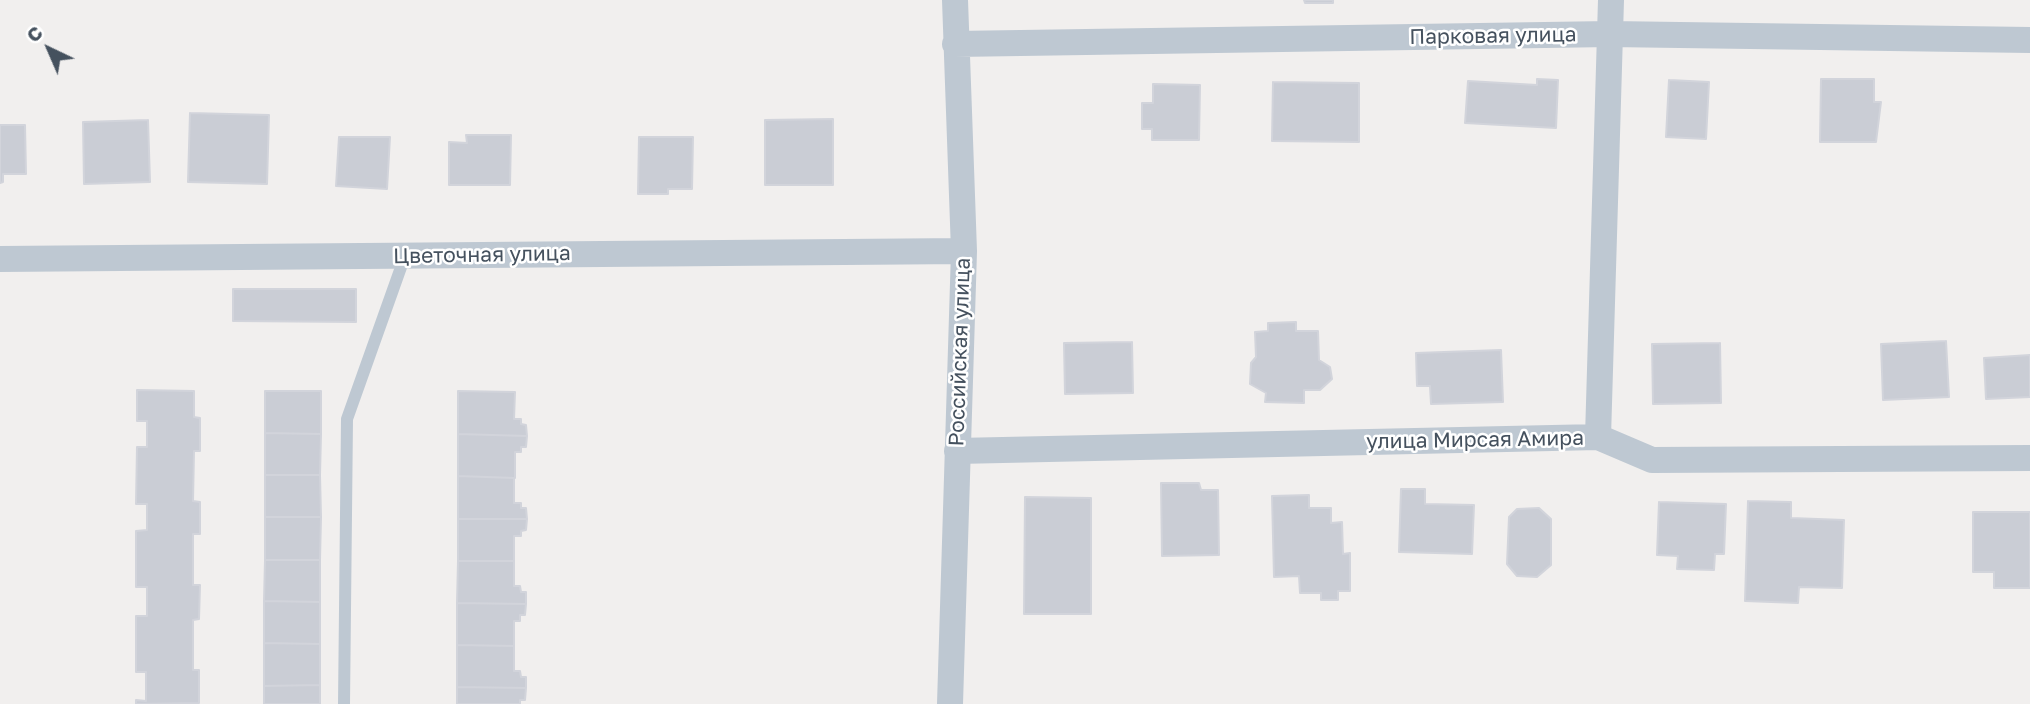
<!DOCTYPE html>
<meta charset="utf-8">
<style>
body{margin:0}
#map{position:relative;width:2030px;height:704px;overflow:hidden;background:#f1efee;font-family:"Golos Text",sans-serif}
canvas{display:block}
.north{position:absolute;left:14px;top:14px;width:70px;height:70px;-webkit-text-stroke:5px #fff;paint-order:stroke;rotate:316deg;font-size:19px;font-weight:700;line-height:28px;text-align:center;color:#45515e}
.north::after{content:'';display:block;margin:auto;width:24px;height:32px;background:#45515e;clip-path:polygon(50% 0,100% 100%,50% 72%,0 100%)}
</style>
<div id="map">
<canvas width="2030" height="704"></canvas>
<div class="north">С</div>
</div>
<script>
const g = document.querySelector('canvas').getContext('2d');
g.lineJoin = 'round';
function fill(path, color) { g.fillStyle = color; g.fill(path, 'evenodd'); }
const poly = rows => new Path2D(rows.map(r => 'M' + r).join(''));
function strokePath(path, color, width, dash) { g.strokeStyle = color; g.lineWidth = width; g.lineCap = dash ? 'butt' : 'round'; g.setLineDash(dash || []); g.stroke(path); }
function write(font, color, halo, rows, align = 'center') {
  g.font = font + ' "Golos Text",sans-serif'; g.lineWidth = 5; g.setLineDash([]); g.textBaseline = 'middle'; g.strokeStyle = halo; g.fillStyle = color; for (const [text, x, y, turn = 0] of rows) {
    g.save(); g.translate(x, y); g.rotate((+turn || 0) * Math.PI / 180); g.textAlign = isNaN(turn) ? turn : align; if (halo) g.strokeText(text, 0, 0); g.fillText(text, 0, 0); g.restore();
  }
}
const building = poly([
 [1304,0,1333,0,1333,3,1305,3,1304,0],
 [1537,79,1558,80,1556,128,1465,123,1468,81,1537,85,1537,79],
 [1821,79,1874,79,1874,102,1881,102,1876,142,1820,142,1821,79],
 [1669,80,1709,82,1706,139,1666,137,1669,80],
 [1273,82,1359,83,1359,142,1272,141,1273,82],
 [1153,84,1200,85,1199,140,1152,140,1152,129,1142,129,1142,103,1153,103,1153,84],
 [190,113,269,115,267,184,188,182,190,113],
 [833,119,833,185,765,185,765,120,833,119],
 [148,120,150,182,84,184,83,122,148,120],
 [0,125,25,125,26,174,3,174,3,182,0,183,0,125],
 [466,135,511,135,510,185,449,185,449,142,467,143,466,135],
 [339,137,390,137,387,189,336,186,339,137],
 [639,137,693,137,692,189,668,189,668,194,638,194,639,137],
 [233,289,356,289,356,322,233,321,233,289],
 [1296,322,1296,331,1318,331,1319,360,1330,367,1332,379,1320,390,1304,390,1304,403,1265,402,1266,393,1250,384,1251,363,1256,357,1255,332,1268,331,1268,323,1296,322],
 [1946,341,1949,397,1883,400,1881,344,1946,341],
 [1132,342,1133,393,1065,394,1064,343,1132,342],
 [1720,343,1721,403,1653,404,1652,344,1720,343],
 [1501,350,1503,402,1431,404,1430,386,1417,386,1416,353,1501,350],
 [2030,355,2030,397,1986,399,1984,358,2030,355],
 [137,390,194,391,194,417,200,418,200,451,194,451,193,501,200,502,200,534,193,534,193,585,200,585,199,619,193,620,193,670,199,670,199,703,136,704,136,700,146,701,146,672,136,672,136,616,147,616,147,587,136,587,136,531,147,530,147,504,136,504,137,447,147,447,147,421,137,421,137,390],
 [265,391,321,391,321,434,265,433,265,391],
 [458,391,515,392,514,419,521,419,521,424,526,425,527,436,458,434,458,391],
 [265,433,321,434,320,475,265,475,265,433],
 [458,434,527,436,526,447,521,447,521,452,515,452,515,478,458,476,458,434],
 [265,475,320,475,321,517,265,517,265,475],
 [458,476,514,478,514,503,521,503,521,508,526,508,527,519,458,519,458,476],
 [1161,483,1199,483,1201,490,1218,490,1219,555,1162,556,1161,483],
 [1401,489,1425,489,1425,504,1474,505,1472,554,1399,552,1401,489],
 [1309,495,1309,508,1331,508,1331,523,1342,522,1343,554,1350,553,1350,591,1338,591,1338,600,1321,600,1321,593,1300,593,1299,576,1274,577,1272,496,1309,495],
 [1025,497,1091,498,1091,614,1024,614,1025,497],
 [1748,501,1791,502,1791,518,1844,520,1842,588,1799,587,1798,603,1745,601,1748,501],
 [1659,502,1726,504,1724,554,1715,554,1714,570,1677,569,1678,556,1657,555,1659,502],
 [1539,508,1551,519,1551,565,1537,577,1517,576,1507,564,1509,517,1517,509,1539,508],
 [1973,512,2030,512,2030,588,1994,588,1994,572,1973,572,1973,512],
 [265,517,321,517,320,560,265,560,265,517],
 [458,519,527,519,526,530,521,531,521,536,514,536,514,561,458,561,458,519],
 [265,560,320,560,320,602,264,601,265,560],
 [458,561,514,561,514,586,520,586,521,592,526,592,526,604,457,603,458,561],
 [264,601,320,602,320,644,264,643,264,601],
 [457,603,526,604,525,615,520,615,520,621,514,621,514,646,457,645,457,603],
 [264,643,320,644,320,685,264,686,264,643],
 [457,645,514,646,514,671,520,671,521,677,526,677,526,688,457,687,457,645],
 [320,685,320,704,264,704,264,686,320,685],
 [457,687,526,688,525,700,520,700,520,704,457,704,457,687]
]);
const service = poly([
 [344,704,347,419,405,256]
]);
const minor = poly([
 [955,44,1610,34,2030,40],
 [0,259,964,251],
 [1598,437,1611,0],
 [957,451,1598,437,1652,460,2030,458],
 [950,704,964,251,955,0]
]);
const streetNames = [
 ["Парковая улица",1493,36,-1],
 ["Цветочная улица",482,255,-1],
 ["Российская улица",960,352,-88],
 ["улица Мирсая Амира",1475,440,-1]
];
fill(building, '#cacdd5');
strokePath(building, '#d2d4db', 2);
strokePath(service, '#bec8d2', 12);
strokePath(minor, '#bec8d2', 26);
write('21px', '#45515e', '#fff', streetNames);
</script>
